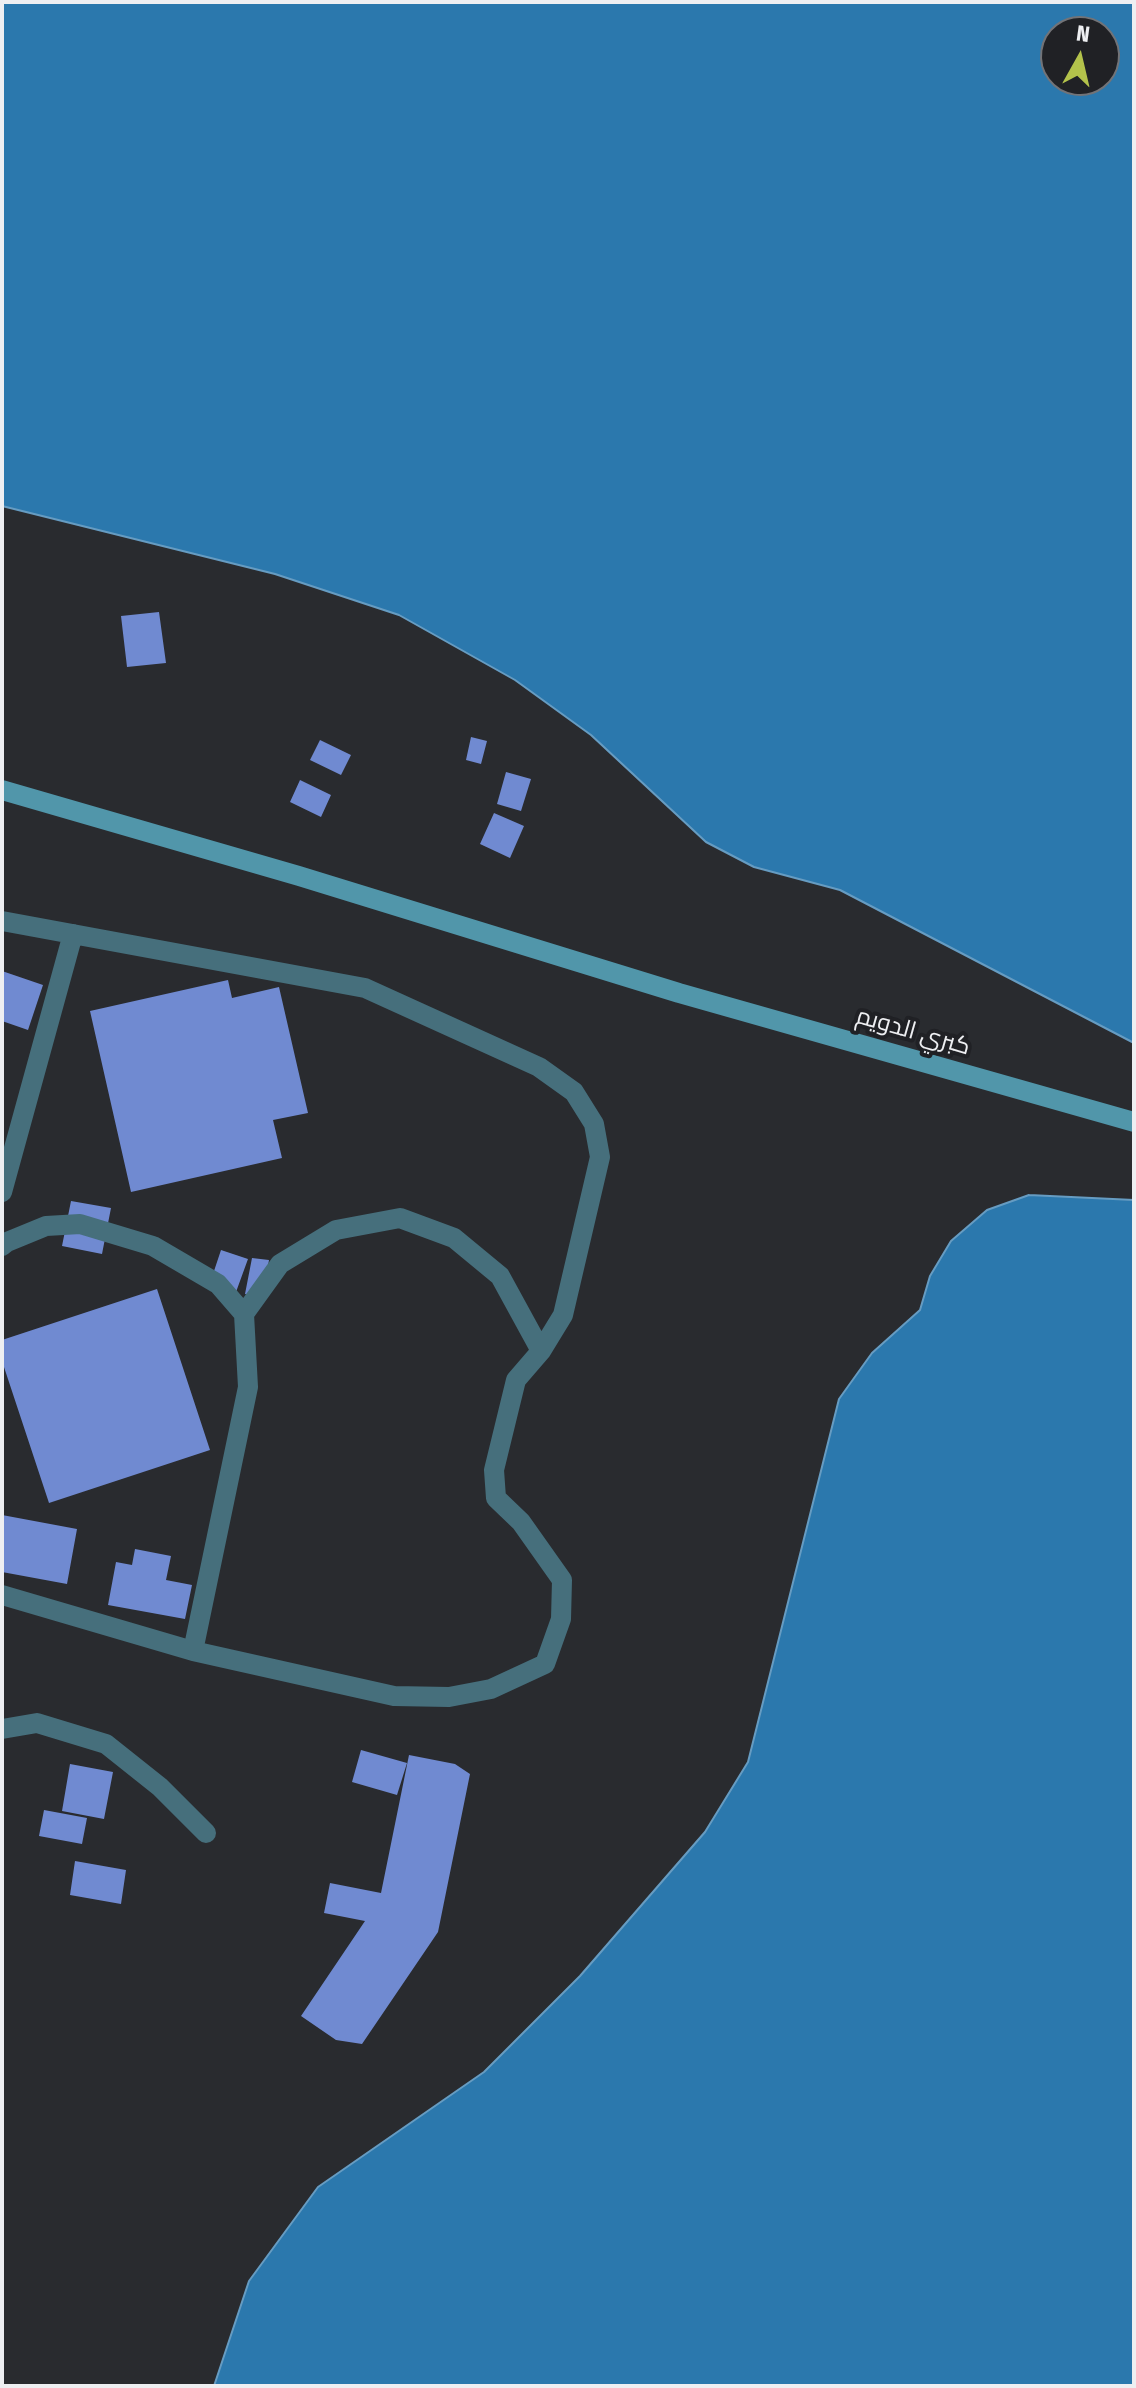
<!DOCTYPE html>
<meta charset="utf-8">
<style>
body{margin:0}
#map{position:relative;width:1136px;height:2388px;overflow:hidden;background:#292b2f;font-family:"Fira Sans Condensed",sans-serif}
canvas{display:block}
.frame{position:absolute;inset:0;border:4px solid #eeeff2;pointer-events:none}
.north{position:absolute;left:1040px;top:16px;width:80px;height:80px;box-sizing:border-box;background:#202125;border:2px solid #727377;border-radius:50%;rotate:8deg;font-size:22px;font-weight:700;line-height:32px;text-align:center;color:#eeeff2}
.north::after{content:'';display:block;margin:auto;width:28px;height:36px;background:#b3c24b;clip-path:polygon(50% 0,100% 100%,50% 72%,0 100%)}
</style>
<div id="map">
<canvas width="1136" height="2388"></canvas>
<div class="frame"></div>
<div class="north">N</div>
</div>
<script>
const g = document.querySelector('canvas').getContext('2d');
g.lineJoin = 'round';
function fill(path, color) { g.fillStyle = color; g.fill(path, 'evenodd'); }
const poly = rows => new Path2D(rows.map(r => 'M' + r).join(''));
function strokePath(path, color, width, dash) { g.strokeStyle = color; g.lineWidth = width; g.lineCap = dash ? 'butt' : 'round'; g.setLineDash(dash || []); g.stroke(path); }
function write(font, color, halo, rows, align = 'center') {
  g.font = font + ' "Fira Sans Condensed",Cairo,sans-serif'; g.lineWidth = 8; g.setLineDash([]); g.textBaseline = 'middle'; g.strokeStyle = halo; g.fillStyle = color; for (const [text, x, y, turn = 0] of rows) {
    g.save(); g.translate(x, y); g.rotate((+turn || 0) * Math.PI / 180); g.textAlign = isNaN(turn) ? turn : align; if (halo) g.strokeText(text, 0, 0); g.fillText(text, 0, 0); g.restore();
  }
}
const water = poly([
 [2,2,1134,2,1134,1043,840,890,754,867,706,842,591,735,515,680,399,615,275,574,2,506,2,2],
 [1056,32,1104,32,1104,80,1056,80,1056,32],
 [1029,1195,1134,1200,1134,2386,214,2386,249,2281,318,2187,484,2072,580,1976,705,1832,748,1762,839,1399,872,1353,920,1310,930,1276,951,1241,987,1210,1029,1195]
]);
const building = poly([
 [159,612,166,663,127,667,121,616],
 [471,737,487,741,481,764,466,760],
 [320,740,351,755,341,775,310,760],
 [506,772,531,779,521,811,497,804],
 [300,780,331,795,321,817,290,802],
 [494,813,524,826,510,858,480,844],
 [2,971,43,985,28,1030,2,1021],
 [228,980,232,998,279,987,308,1113,273,1120,282,1158,131,1192,90,1011],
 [71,1201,111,1208,102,1254,62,1246],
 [221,1250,248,1259,236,1292,210,1283],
 [252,1258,269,1260,263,1297,245,1294],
 [157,1289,210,1450,49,1503,2,1361,2,1340],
 [2,1515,77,1529,67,1584,2,1572],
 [135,1549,171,1556,166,1580,192,1585,185,1619,108,1605,116,1562,132,1565],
 [361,1750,407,1763,397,1795,352,1782],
 [409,1755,455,1764,470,1774,438,1932,362,2044,336,2040,301,2016,365,1921,324,1913,330,1883,381,1893],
 [70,1764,113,1772,104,1819,62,1811],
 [44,1810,87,1818,82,1844,39,1836],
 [75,1861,126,1870,121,1904,70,1895]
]);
const service = poly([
 [2,921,365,988,539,1067,574,1092,594,1124,600,1157,563,1315,541,1351,516,1380,494,1470,496,1498,521,1522,562,1580,561,1619,545,1664,491,1689,449,1697,394,1696,193,1651,2,1595],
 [2,1192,73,934],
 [2,1246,7,1242,46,1226,80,1224,153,1246,218,1284,244,1314,248,1387,193,1651],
 [244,1314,280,1264,336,1230,400,1218,454,1238,500,1276,541,1351]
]);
const minor = poly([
 [2,1729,37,1723,106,1744,160,1787,206,1833]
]);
const secondary = poly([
 [2,790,299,876,679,993,1134,1122]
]);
const streetNames = [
 ["كبري الدويم",913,1032,16]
];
fill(water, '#2b78ad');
strokePath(water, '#669cc2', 2);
fill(building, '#708ad1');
strokePath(service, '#466f7c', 20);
strokePath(minor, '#466f7c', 20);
strokePath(secondary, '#5196aa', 20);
write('24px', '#eeeff2', '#202125', streetNames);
</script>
